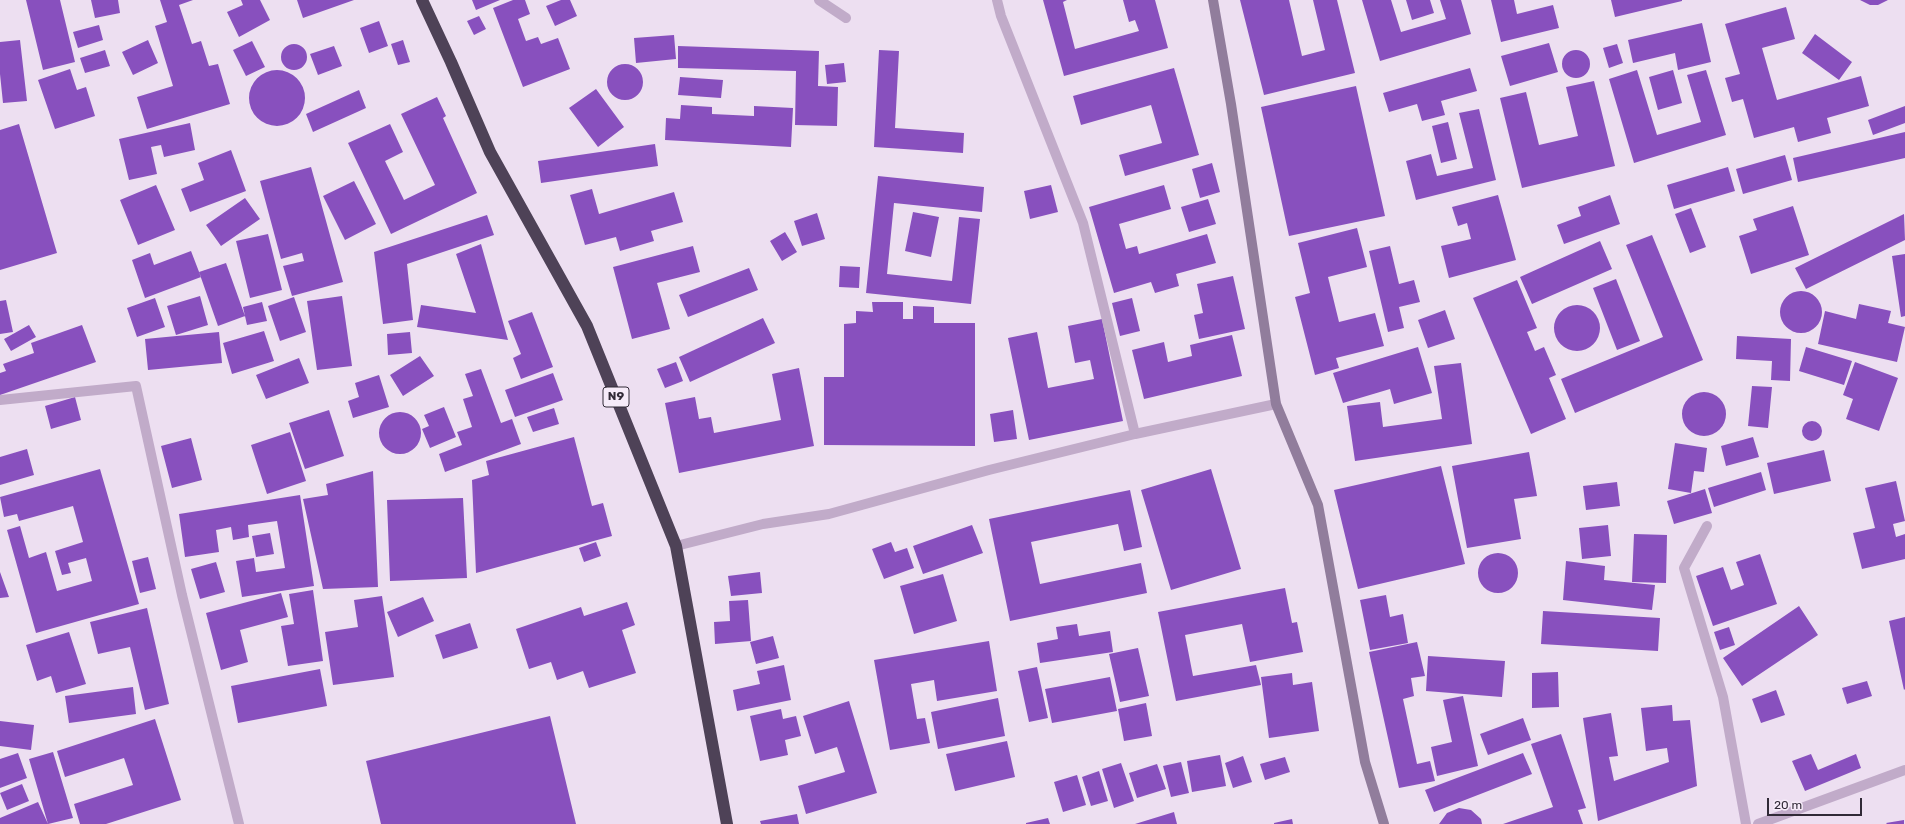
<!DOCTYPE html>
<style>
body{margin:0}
#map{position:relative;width:1905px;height:824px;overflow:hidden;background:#eddff1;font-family:Rubik,sans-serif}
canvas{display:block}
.scale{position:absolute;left:1767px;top:798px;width:95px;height:18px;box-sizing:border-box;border:2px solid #312a37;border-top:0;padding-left:5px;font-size:12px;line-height:14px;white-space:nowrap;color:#312a37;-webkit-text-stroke:3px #f6ebf9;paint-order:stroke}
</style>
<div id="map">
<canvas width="1905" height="824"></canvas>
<div class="scale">20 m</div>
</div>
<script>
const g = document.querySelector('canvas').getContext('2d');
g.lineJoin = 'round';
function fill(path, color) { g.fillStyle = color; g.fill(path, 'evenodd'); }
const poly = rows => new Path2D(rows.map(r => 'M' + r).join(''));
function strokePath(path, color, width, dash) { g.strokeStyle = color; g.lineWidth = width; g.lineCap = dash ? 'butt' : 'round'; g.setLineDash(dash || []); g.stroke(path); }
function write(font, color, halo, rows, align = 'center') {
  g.font = font + ' Rubik,sans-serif'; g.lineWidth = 4; g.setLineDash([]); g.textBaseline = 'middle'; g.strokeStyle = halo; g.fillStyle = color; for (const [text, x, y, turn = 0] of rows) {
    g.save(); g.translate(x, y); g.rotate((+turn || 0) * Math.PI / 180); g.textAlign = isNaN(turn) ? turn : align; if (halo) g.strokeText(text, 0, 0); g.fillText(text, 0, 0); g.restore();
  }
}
const building = poly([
 [26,0,60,0,75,62,43,70],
 [91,0,118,0,120,13,95,18],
 [160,0,193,0,179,5,192,44,201,41,209,66,218,64,230,104,147,129,137,97,173,86,155,26,167,22],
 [241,0,260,0,270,20,239,37,227,12,243,5],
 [297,0,354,0,303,18],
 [472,0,500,0,476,10],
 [513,0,525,0,530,14,518,19,526,41,538,37,541,44,558,38,570,69,523,87,493,8],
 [561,0,570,0,577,16,555,26,546,6],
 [1043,0,1067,0,1063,2,1075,49,1139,31,1135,20,1129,22,1123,0,1155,0,1168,48,1064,76],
 [1240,0,1289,0,1302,56,1325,50,1313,0,1337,0,1355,73,1264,95],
 [1362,0,1391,0,1401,32,1446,19,1440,0,1461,0,1471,34,1380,61],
 [1406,0,1430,0,1434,13,1412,20],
 [1491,0,1514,0,1517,14,1553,5,1559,28,1501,42],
 [1611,0,1682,0,1682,1,1615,17],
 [1860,0,1888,0,1878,5,1870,5],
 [1786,7,1795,39,1762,48,1777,100,1861,76,1869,106,1827,118,1831,133,1798,142,1794,127,1754,138,1743,99,1732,102,1725,78,1740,74,1725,24],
 [479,16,486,29,474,35,467,21],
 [379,21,388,46,369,53,360,28],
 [1702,23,1711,62,1678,70,1675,53,1633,63,1628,40],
 [99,25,103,40,78,48,73,32],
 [1815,34,1852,62,1839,80,1802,53],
 [674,35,676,59,636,63,634,38],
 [20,40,27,101,3,103,0,74,0,42],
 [148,40,158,63,133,75,122,52],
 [403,40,410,62,398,65,391,44],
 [252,41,265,67,246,76,233,50],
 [1549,43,1558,72,1510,86,1501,56],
 [1617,44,1623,63,1609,68,1603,48],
 '281 57a13 13 0 1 1 26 0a13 13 0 1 1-26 0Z',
 [334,46,342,66,318,75,310,54],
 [678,46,819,51,818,86,838,87,837,126,795,125,796,71,678,68],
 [105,50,110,66,85,73,80,58],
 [879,50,899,51,895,128,964,133,963,153,874,147],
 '1562 64a14 14 0 1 1 28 0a14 14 0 1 1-28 0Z',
 [844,63,846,82,827,84,825,65],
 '607 82a18 18 0 1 1 36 0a18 18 0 1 1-36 0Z',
 [1174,68,1199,155,1125,176,1119,155,1162,143,1151,105,1081,125,1073,96],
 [1470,68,1477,91,1441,101,1445,115,1422,121,1417,104,1389,112,1383,93],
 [70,69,77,90,86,87,95,116,55,129,38,80],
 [1637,70,1657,135,1701,122,1687,75,1706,70,1726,135,1634,163,1609,79],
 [1673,70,1682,103,1658,110,1649,77],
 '249 98a28 28 0 1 1 56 0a28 28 0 1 1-56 0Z',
 [680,77,723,80,721,98,678,95],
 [1594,81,1615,166,1522,188,1500,98,1526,92,1539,145,1578,136,1566,87],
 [1356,86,1385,216,1289,236,1261,107],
 [596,89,624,127,598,147,569,108],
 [359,90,366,108,313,132,306,114],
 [437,97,446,116,443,118,477,193,391,234,348,143,390,124,403,152,385,161,404,200,435,185,401,114],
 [681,105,712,107,712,114,754,116,754,106,793,108,791,147,665,140,666,118,680,119],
 [1905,106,1905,123,1873,135,1868,120],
 [1479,109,1496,180,1416,200,1406,161,1431,154,1437,176,1473,168,1459,113],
 [1448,122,1457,159,1441,163,1432,126],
 [190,123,195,150,164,157,161,145,151,147,157,174,129,180,119,139],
 [19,124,57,253,0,270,0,130],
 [1905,132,1905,158,1798,182,1793,158],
 [655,144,658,166,541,183,538,161],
 [231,150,246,191,190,212,181,189,204,180,198,163],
 [1785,155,1792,180,1743,194,1736,169],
 [1212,163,1220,192,1200,198,1192,169],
 [311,167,343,282,292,296,283,266,304,261,302,253,281,259,260,181],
 [1728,167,1735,191,1674,209,1667,185],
 [878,176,984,187,982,212,894,203,887,274,952,281,959,217,980,219,971,304,866,293],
 [354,181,376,224,345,240,323,196],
 [156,185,175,230,138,245,120,200],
 [1051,185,1058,212,1030,219,1024,191],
 [1164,185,1171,209,1119,224,1126,249,1137,246,1139,254,1207,234,1216,263,1176,274,1179,286,1155,293,1151,282,1114,293,1089,207],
 [592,189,599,214,674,192,683,222,651,231,654,241,620,251,616,237,585,245,570,195],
 [1498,195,1516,260,1449,278,1441,246,1471,239,1467,223,1458,226,1452,207],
 [1610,195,1620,224,1564,244,1557,225,1581,216,1578,207],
 [245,198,260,219,221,246,206,225],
 [1208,199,1216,224,1189,232,1181,207],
 [1793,206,1809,255,1751,274,1739,236,1757,230,1753,219],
 [1691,208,1706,247,1690,253,1675,214],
 [913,212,939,217,931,257,905,251],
 [817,213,825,239,802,246,794,221],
 [1904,214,1905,240,1806,289,1795,268],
 [487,215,494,235,407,264,413,320,383,324,374,252],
 [1357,228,1367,267,1328,277,1339,322,1375,313,1384,346,1336,358,1339,368,1315,375,1295,297,1310,293,1298,243],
 [785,232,797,252,782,261,770,241],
 [268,234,282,290,250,298,236,241],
 [1652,235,1703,360,1575,413,1561,379,1663,337,1626,245],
 [1600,241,1612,269,1532,304,1520,277],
 [481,244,508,340,417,327,421,305,476,313,456,254],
 [693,246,700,272,657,283,670,329,632,339,613,267],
 [1390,246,1399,284,1414,280,1420,302,1399,307,1404,328,1388,332,1369,251],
 [191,251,201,277,145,298,132,260,150,253,154,265],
 [1905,254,1905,316,1901,317,1892,256],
 [226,263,245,316,218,326,199,272],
 [840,266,860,267,859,288,839,287],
 [749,268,758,290,688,317,679,295],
 [1233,276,1245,329,1199,339,1194,315,1203,313,1197,284],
 [1616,279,1640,341,1617,350,1593,288],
 [1517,280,1537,328,1527,332,1535,351,1544,347,1556,375,1549,378,1566,419,1531,434,1473,298],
 '1780 312a21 21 0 1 1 42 0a21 21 0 1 1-42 0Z',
 [200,296,208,325,176,335,167,306],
 [342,296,352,366,317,370,307,301],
 [294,297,306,332,280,341,268,306],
 [155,298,165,327,137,337,127,308],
 [1132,298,1140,331,1120,336,1112,303],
 [6,300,13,332,0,334,0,301],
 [262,302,267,321,247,325,243,307],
 [872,302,903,302,903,319,913,319,913,306,934,307,934,323,975,323,975,446,824,445,824,377,844,377,844,324,856,323,856,311,873,312],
 [1859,304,1891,311,1888,323,1905,327,1897,362,1818,344,1825,311,1856,319],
 '1554 328a23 23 0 1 1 46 0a23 23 0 1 1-46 0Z',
 [1445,310,1455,339,1428,348,1418,320],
 [532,312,553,367,521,379,513,358,521,354,508,321],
 [763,318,775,343,690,382,679,357],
 [1102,319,1123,421,1029,440,1008,338,1037,332,1048,388,1094,379,1090,360,1075,363,1068,326],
 [29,325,36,337,11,351,4,339],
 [82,325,96,362,0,395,0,373,6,371,3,364,34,353,31,343],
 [264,331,274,361,232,374,223,343],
 [219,332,222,363,148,370,145,339],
 [410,332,412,353,388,355,387,334],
 [1232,335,1242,376,1144,399,1132,350,1164,342,1168,362,1192,356,1190,345],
 [1737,336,1791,339,1790,381,1771,380,1772,361,1736,359],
 [1418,347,1432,393,1394,404,1390,389,1343,403,1333,373],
 [1806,347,1852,361,1844,385,1799,371],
 [420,356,434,376,403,396,390,375],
 [299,358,309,383,266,399,256,375],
 [676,362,683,381,665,388,657,369],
 [1855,362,1898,378,1879,431,1846,419,1853,399,1843,395],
 [1461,363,1472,444,1355,461,1347,406,1380,402,1383,427,1442,419,1434,366],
 [799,368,814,446,679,473,665,403,695,397,699,419,711,417,714,433,781,420,772,374],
 [481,369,501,423,512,419,521,444,445,472,439,454,462,445,457,432,472,427,463,399,473,396,465,374],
 [553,373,563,400,515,417,505,390],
 [379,375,389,407,353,418,348,401,359,397,355,383],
 [1752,386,1772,387,1768,428,1748,426],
 '1682 414a22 22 0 1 1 44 0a22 22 0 1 1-44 0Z',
 [75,397,81,420,51,429,45,406],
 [444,407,456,437,430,448,422,429,429,426,424,415],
 [554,408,559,424,533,432,527,417],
 [329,410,344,456,305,469,289,423],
 [1013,410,1017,439,994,442,990,414],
 '379 433a21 21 0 1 1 42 0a21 21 0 1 1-42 0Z',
 '1802 431a10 10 0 1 1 20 0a10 10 0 1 1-20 0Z',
 [290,432,306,481,267,494,251,445],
 [574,437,592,506,603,503,612,536,476,573,472,480,489,475,486,461],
 [1753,437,1759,457,1726,466,1721,446],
 [191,438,202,480,172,488,161,446],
 [1675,443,1707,448,1704,472,1694,471,1691,493,1668,489],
 [27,449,34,475,0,485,0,457],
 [1824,450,1831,481,1774,494,1767,463],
 [1529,452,1537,496,1514,499,1521,539,1467,548,1452,466],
 [1441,466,1465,564,1358,589,1334,490],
 [100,469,139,604,36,633,7,530,20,526,29,558,46,552,57,591,92,581,86,558,68,563,71,573,62,575,55,551,83,542,73,506,19,521,17,514,4,517,0,497],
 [1211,469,1241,569,1171,590,1141,490],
 [373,471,378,587,323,589,303,499,328,495,326,484],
 [1761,472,1766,490,1714,507,1708,488],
 [1896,481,1905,521,1893,524,1896,537,1905,534,1905,559,1862,569,1853,533,1875,528,1865,488],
 [1617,482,1620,506,1586,510,1583,486],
 [1705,489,1712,513,1674,524,1667,501],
 [1130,490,1142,547,1124,551,1118,524,1031,542,1040,584,1141,563,1147,593,1010,621,989,519],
 [300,495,314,586,242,597,236,561,254,558,256,572,285,568,277,521,248,525,249,537,233,540,231,527,216,530,219,552,185,557,179,514],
 [463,498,467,578,390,581,387,500],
 [972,525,983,553,923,574,913,546],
 [1608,525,1611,556,1582,559,1579,528],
 [270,533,274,554,256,557,252,536],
 [1634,534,1667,535,1666,583,1632,582],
 [596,542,601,556,584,562,579,548],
 [891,542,895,552,907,548,914,568,884,579,872,549],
 '1478 573a20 20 0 1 1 40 0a20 20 0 1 1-40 0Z',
 [1760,554,1777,604,1713,626,1696,576,1723,567,1731,590,1744,585,1736,562],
 [148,557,156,589,140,593,132,561],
 [1566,561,1605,566,1604,580,1655,585,1652,610,1563,600],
 [216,562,225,592,200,599,191,569],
 [0,572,9,597,0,598],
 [760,572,762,593,731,596,728,576],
 [943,574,957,621,914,634,900,586],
 [1285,588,1292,623,1297,622,1303,652,1250,662,1242,624,1185,635,1193,676,1256,665,1261,685,1176,701,1158,612],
 [313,590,323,661,288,666,281,626,294,624,289,594],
 [281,593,288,617,240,630,248,662,221,670,206,613],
 [1386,595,1390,617,1403,614,1408,643,1370,650,1360,600],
 [382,596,394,677,333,685,325,632,358,627,354,600],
 [423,597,434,621,398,637,387,612],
 [748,600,751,641,715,644,714,622,730,621,729,601],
 [627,602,635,625,622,630,636,673,589,688,583,671,557,680,551,662,529,669,516,629,581,607,584,616],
 [1799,606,1818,635,1742,686,1723,658],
 [147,608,169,704,145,710,130,647,98,654,90,622],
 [1543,611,1660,618,1658,651,1541,644],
 [1905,617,1905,689,1904,690,1889,621],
 [470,623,478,648,443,659,435,635],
 [1077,624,1079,636,1110,631,1113,652,1040,663,1037,643,1058,639,1056,627],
 [1729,627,1735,645,1720,650,1714,632],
 [69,632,86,684,56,693,51,676,37,681,26,645],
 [773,636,779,658,756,664,750,642],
 [989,641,997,691,937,701,934,680,911,684,917,719,925,718,930,743,890,750,874,660],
 [1417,642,1425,676,1411,678,1414,696,1403,699,1417,764,1430,761,1435,781,1399,788,1369,652],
 [1138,648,1149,696,1120,702,1109,654],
 [1428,656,1505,661,1502,697,1426,691],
 [784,665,791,700,737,711,733,690,760,684,757,671],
 [1037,667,1048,718,1029,722,1018,671],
 [320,669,327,706,238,723,231,686],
 [1558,672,1559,707,1532,708,1532,673],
 [1292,673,1293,685,1312,682,1319,731,1269,738,1261,677],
 [1110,677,1117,711,1052,723,1045,689],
 [1867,681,1872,696,1847,704,1842,688],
 [133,687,136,714,69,723,65,696],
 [1776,690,1785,715,1761,723,1752,699],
 [1463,696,1478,766,1437,776,1431,747,1452,742,1443,700],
 [998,698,1005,736,938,749,931,712],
 [849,701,877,793,806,814,798,786,845,772,837,747,815,754,803,716],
 [1146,703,1152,736,1124,741,1118,709],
 [1672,705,1673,721,1690,720,1697,786,1598,821,1583,718,1611,713,1618,756,1609,757,1614,781,1669,762,1667,748,1646,751,1641,708],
 [781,709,783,719,796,716,801,736,785,740,788,755,760,761,750,716],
 [550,716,576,824,381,824,366,761],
 [1523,718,1531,740,1488,755,1480,734],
 [155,719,181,800,106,824,80,824,74,804,133,785,124,758,65,777,57,751],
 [0,721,34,725,31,750,0,746],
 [1561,734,1586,808,1578,810,1583,824,1503,824,1553,807,1531,744],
 [1007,741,1015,777,955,791,946,754],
 [53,752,73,818,48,824,29,759],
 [18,753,27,778,0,788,0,759],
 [1523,753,1532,774,1434,812,1425,790],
 [1811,754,1818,770,1856,754,1861,768,1805,791,1792,761],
 [1220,755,1226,786,1192,792,1187,761],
 [1243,756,1252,782,1233,788,1225,763],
 [1285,757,1290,772,1265,780,1260,764],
 [1181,762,1189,793,1171,797,1163,766],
 [1121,763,1134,801,1114,808,1102,769],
 [1157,764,1166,789,1137,798,1129,773],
 [1099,771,1108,801,1091,806,1082,777],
 [1077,775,1086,805,1063,812,1054,782],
 [22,784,29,801,7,810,0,793],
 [38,802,48,824,0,824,0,818],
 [1459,808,1471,810,1481,819,1482,824,1439,824,1447,813],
 [1174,812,1177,824,1135,824],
 [797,814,799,824,761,824,760,821],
 [1048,818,1050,824,1026,824,1026,823],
 [1292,819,1293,824,1274,824,1274,823],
 [1904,820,1904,824,1887,824,1886,823]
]);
const street = poly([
 [819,0,846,18],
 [997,0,1001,16,1083,223,1135,434],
 [0,400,136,386,182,595,239,824],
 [1707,526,1684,568,1723,697,1746,824],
 [676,546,763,524,829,514,989,470,1135,434,1276,404],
 [1758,824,1905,770]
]);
const secondary = poly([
 [1213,0,1231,104,1276,404,1318,505,1365,762,1384,824]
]);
const highway = poly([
 [422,0,451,62,490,152,587,326,676,546,727,824]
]);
const shields = [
 [616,397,26]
];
const shieldNames = [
 ["N9",616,397]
];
fill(building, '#8850be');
strokePath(street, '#c1abc9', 10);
strokePath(secondary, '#917d9c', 10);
strokePath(highway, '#4e4257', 12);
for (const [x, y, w] of shields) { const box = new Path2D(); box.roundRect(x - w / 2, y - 10, w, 20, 3); g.fillStyle = '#f6ebf9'; g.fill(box); strokePath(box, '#312a37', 1); }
write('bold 12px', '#312a37', null, shieldNames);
</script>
